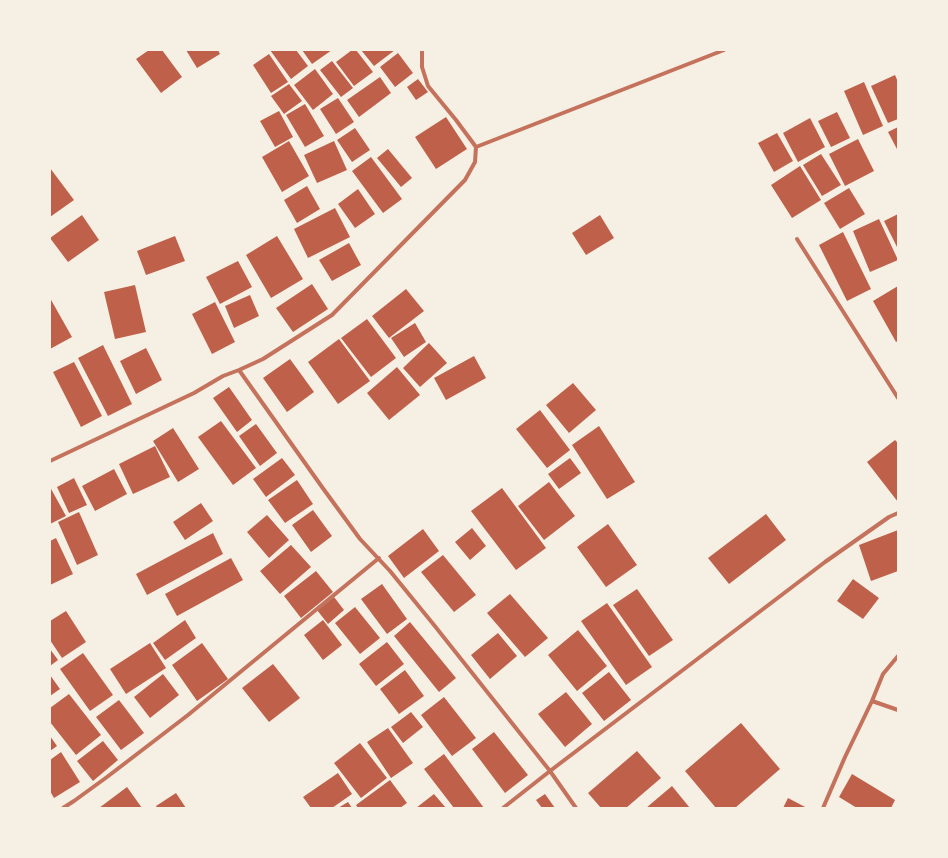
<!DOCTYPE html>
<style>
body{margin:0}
#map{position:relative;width:948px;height:858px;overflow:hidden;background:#f6efe4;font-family:Karla,sans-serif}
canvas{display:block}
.frame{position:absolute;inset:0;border:51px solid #f6efe4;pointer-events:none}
</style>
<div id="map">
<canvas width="948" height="858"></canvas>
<div class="frame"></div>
</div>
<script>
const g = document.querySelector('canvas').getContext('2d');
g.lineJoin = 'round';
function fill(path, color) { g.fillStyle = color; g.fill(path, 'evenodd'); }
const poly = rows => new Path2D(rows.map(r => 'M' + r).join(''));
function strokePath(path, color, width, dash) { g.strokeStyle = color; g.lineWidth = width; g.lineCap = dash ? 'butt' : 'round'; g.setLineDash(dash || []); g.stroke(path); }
const building = poly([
 [149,50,162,50,182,77,161,93,136,59],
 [186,50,218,50,220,54,197,68],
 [270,50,296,50,308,66,291,79],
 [302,50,332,50,312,64],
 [352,50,356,50,373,72,354,86,336,62],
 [361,50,395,50,374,66],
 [398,53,413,73,395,87,380,67],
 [269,54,288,82,271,93,253,65],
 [332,61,353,88,341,97,320,70],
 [315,69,333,94,313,110,294,85],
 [895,75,898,82,898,119,888,123,871,86],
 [380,77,391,93,359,117,347,100],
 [418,79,428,92,416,100,407,87],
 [864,82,883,126,863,135,844,91],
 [289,84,302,101,284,114,271,96],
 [338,98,354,122,336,134,320,109],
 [305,104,324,136,305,147,286,115],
 [279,111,293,137,275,147,260,121],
 [837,112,850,138,831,147,818,121],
 [446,117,467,149,436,169,415,137],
 [810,118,825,147,798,162,783,133],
 [898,127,898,151,888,132],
 [355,128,370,150,352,162,337,140],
 [777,133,793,161,774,172,758,143],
 [858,139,874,171,845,186,829,154],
 [289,141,309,176,282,192,262,157],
 [334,141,347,170,317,183,304,155],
 [388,149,412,178,401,187,377,158],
 [821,154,841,185,822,196,803,165],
 [371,157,402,199,383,213,352,171],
 [800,166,821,200,792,218,771,185],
 [50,168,74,200,50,217],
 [307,186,320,209,297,223,284,200],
 [849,188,865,214,840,229,824,203],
 [358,189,375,214,355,228,338,204],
 [335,208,350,237,308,258,294,229],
 [898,214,898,249,884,221],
 [82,215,99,240,68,262,50,238],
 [600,215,614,238,586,255,572,233],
 [879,219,898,260,870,272,853,231],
 [843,232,871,289,847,301,819,245],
 [175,236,185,261,146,275,137,251],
 [277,236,303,279,271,298,246,255],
 [349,243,361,265,332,281,319,260],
 [238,261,252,287,220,304,206,277],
 [312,284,328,309,293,332,276,308],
 [135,285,146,332,115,339,104,292],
 [898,286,898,341,896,342,873,301],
 [406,289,424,311,389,338,372,316],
 [250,295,259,316,234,328,225,306],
 [50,298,72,337,50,349],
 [215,302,235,342,212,354,192,314],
 [367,319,396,358,371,377,341,338],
 [415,323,426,342,404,357,391,338],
 [339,339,370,381,338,404,308,362],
 [429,343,447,363,420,387,403,368],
 [103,345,132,404,108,416,78,358],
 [146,348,162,380,136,394,120,361],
 [474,356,486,378,446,400,434,378],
 [290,359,314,392,287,412,263,378],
 [74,362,102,416,81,427,53,372],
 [397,367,420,395,389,420,367,393],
 [573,383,596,410,569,433,546,405],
 [229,387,252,420,237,432,213,398],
 [540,410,570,450,547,468,516,429],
 [221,421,256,468,233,485,198,437],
 [256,424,277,453,260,466,239,436],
 [599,426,635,482,607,499,572,445],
 [173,428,199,469,178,482,153,441],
 [895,440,898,443,898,502,867,462],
 [155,446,170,477,133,494,119,464],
 [282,458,295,475,266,497,253,479],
 [570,458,581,473,559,489,548,474],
 [114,469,127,494,95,511,82,486],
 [74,478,87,505,69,513,57,487],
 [297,480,313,504,285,523,268,500],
 [549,482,575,516,544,540,518,506],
 [50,487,66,516,50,524],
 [502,488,546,548,516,570,471,511],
 [201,503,213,521,185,540,173,522],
 [313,510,332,536,311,552,292,525],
 [79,512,98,555,77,565,58,522],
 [766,514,786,540,729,584,708,558],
 [267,515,289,540,269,558,247,532],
 [608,524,637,565,606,587,577,547],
 [472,528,486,546,470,560,455,542],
 [423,529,439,551,404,578,388,556],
 [898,530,898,571,871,581,859,545],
 [213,533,223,554,147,595,136,574],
 [56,538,73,574,50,585,50,541],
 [291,545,311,567,280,594,260,571],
 [443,555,476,595,454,612,421,572],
 [231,558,243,580,177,616,165,594],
 [316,571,333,592,301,618,284,596],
 [853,579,879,598,863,619,837,601],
 [382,584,407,619,387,634,361,599],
 [637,589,673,640,649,656,613,605],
 [510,594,548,638,525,657,487,613],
 [334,597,344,610,328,624,317,610],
 [607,603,652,667,626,685,581,621],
 [355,607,380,638,360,654,335,623],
 [66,611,86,642,62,658,50,640,50,621],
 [185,620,196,638,165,660,153,643],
 [323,620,342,645,323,660,304,635],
 [410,622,456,678,439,692,394,636],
 [578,630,607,666,577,691,548,655],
 [498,633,517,656,490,679,471,655],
 [387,642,404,664,376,686,359,664],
 [150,643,166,668,126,694,110,669],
 [202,643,228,679,197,701,172,665],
 [50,649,58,660,50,666],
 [83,653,113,695,90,711,60,669],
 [273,664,300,698,269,722,242,688],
 [405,670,424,696,399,714,380,689],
 [609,672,631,700,604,721,582,693],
 [163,674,179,695,150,718,134,697],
 [50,675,60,689,50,696],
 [566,692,592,724,565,747,538,714],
 [69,694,101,735,76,755,50,722,50,708],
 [444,697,476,738,452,756,421,715],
 [119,700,144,733,121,750,96,717],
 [411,712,423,727,403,743,391,727],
 [741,723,780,769,735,808,716,808,685,771],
 [388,728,413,763,391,778,367,742],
 [494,732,528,775,505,793,472,749],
 [50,736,57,746,50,751],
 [103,741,118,760,93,781,77,761],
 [360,743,387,778,361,798,334,763],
 [637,751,661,778,626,808,601,808,588,793],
 [61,752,80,782,54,798,50,791,50,760],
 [444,754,484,808,454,808,424,769],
 [338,773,352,794,332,808,311,808,303,797],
 [852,774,895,800,891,808,857,808,839,797],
 [390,780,407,803,400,808,358,808,356,805],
 [672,786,690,808,646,808],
 [127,787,142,808,99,808],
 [176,793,186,808,157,808,156,806],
 [434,794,446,808,416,808],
 [545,794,555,808,542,808,536,800],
 [788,798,807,808,783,808],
 [348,802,352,808,338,808]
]);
const minor = poly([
 [422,50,422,67,428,86,456,120,476,147,475,162,465,180,332,315,263,359,239,370,322,487,360,539,390,571,434,625,550,771,576,808],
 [476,147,724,50],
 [797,239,898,398],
 [50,461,194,393,223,376,239,370],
 [872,701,898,710],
 [63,808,74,801,107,777,188,715,379,558],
 [503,808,550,771,825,562,889,517,898,513],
 [823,808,845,757,872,701,883,674,898,656]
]);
fill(building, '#bf614a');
strokePath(minor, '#c5725c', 4);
</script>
